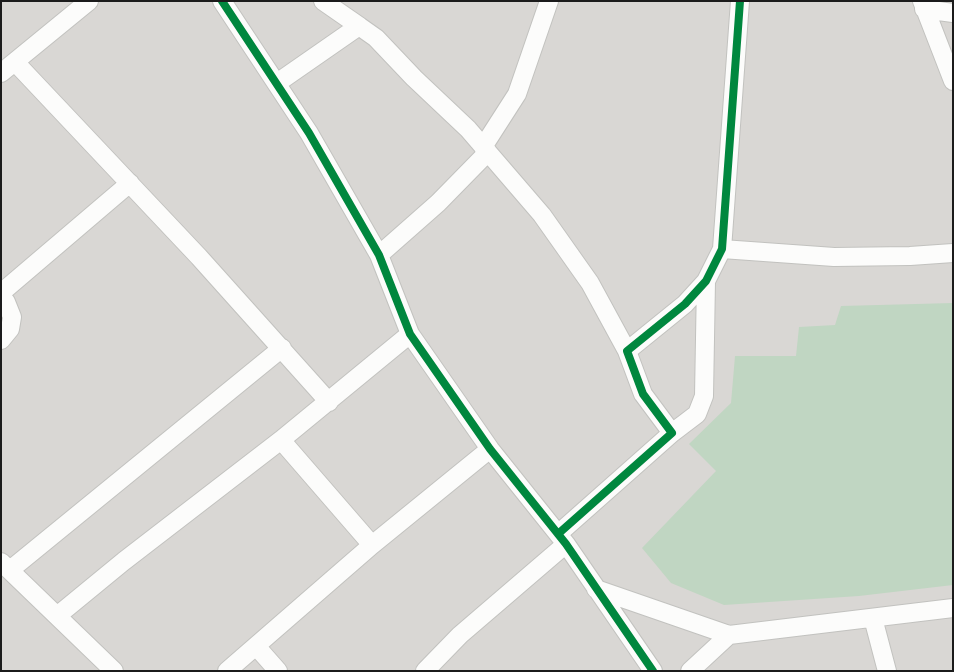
<!DOCTYPE html>
<style>
body{margin:0}
#map{position:relative;width:954px;height:672px;overflow:hidden;background:#eae8e2;font-family:Commissioner,sans-serif}
canvas{display:block}
.frame{position:absolute;inset:0;border:2px solid #1b1b1b;pointer-events:none}
</style>
<div id="map">
<canvas width="954" height="672"></canvas>
<div class="frame"></div>
</div>
<script>
const g = document.querySelector('canvas').getContext('2d');
g.lineJoin = 'round';
function fill(path, color) { g.fillStyle = color; g.fill(path, 'evenodd'); }
const poly = rows => new Path2D(rows.map(r => 'M' + r).join(''));
function strokePath(path, color, width, dash) { g.strokeStyle = color; g.lineWidth = width; g.lineCap = dash ? 'butt' : 'round'; g.setLineDash(dash || []); g.stroke(path); }
const residential = poly([
 [1,1,953,1,953,671,1,671]
]);
const cemetery = poly([
 [953,303,953,585,859,596,724,605,671,583,642,548,716,471,689,444,731,403,735,356,796,356,799,327,835,325,841,306]
]);
const minor = poly([
 [222,1,309,133,379,255,410,334,490,449,566,544,653,671],
 [922,1,953,81],
 [924,9,953,13],
 [359,26,376,38,414,78,468,129,542,215,590,283,627,351],
 [15,62,199,257,329,402],
 [1,73,89,1],
 [277,83,359,26,323,1],
 [483,147,517,94,549,1],
 [722,249,834,257,910,256,953,253],
 [379,255,438,203,488,152],
 [1,293,130,183],
 [1,296,6,302,12,317,10,329,1,340],
 [672,433,697,414,704,396,706,281],
 [281,440,372,545],
 [558,534,672,433,643,394,627,351,685,304,706,281,722,249,740,1],
 [1,562,114,671],
 [10,570,282,348],
 [596,589,729,635,953,608],
 [57,616,124,561,281,440,410,334],
 [873,618,887,671],
 [256,646,278,671],
 [227,671,372,545,490,449],
 [425,671,460,635,566,544],
 [690,671,729,635]
]);
const cycleway = poly([
 [222,1,309,133,379,255,410,334,490,449,566,544,653,671],
 [558,534,672,433,643,394,627,351,685,304,706,281,722,249,740,1]
]);
fill(residential, '#d9d7d4');
fill(cemetery, '#c0d6c2');
strokePath(minor, '#c2c2bf', 20);
strokePath(minor, '#fcfcfb', 18);
strokePath(cycleway, '#00873e', 8);
</script>
